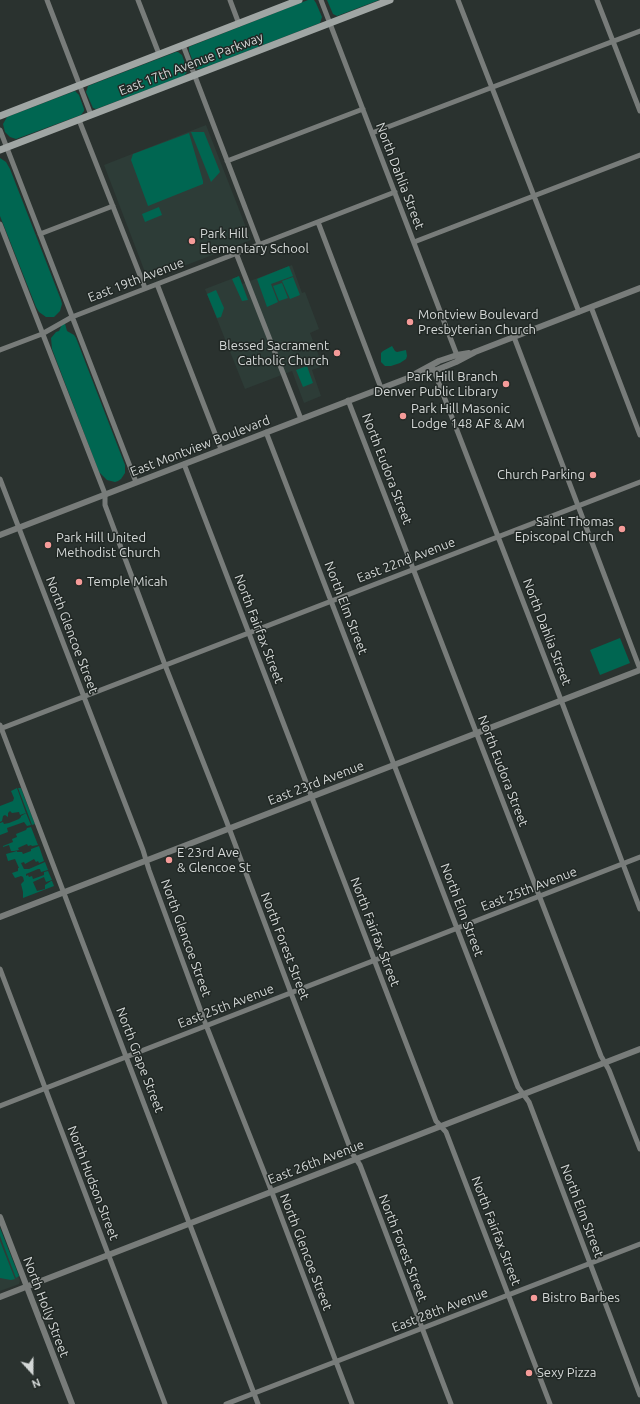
<!DOCTYPE html>
<style>
body{margin:0}
#map{position:relative;width:640px;height:1404px;overflow:hidden;background:#2a322f;font-family:Ubuntu,sans-serif}
canvas{display:block}
.north{position:absolute;left:12px;top:1352px;width:40px;height:40px;-webkit-text-stroke:3px #212825;paint-order:stroke;rotate:159deg;font-size:11px;font-weight:700;line-height:16px;text-align:center;color:#d4d8d7}
.north::after{content:'';display:block;margin:auto;width:14px;height:18px;background:#d4d8d7;clip-path:polygon(50% 0,100% 100%,50% 72%,0 100%)}
</style>
<div id="map">
<canvas width="640" height="1404"></canvas>
<div class="north">N</div>
</div>
<script>
const g = document.querySelector('canvas').getContext('2d');
g.lineJoin = 'round';
function fill(path, color) { g.fillStyle = color; g.fill(path, 'evenodd'); }
const poly = rows => new Path2D(rows.map(r => 'M' + r).join(''));
function strokePath(path, color, width, dash) { g.strokeStyle = color; g.lineWidth = width; g.lineCap = dash ? 'butt' : 'round'; g.setLineDash(dash || []); g.stroke(path); }
function write(font, color, halo, rows, align = 'center') {
  g.font = font + ' Ubuntu,sans-serif'; g.lineWidth = 3; g.setLineDash([]); g.textBaseline = 'middle'; g.strokeStyle = halo; g.fillStyle = color; for (const [text, x, y, turn = 0] of rows) {
    g.save(); g.translate(x, y); g.rotate((+turn || 0) * Math.PI / 180); g.textAlign = isNaN(turn) ? turn : align; if (halo) g.strokeText(text, 0, 0); g.fillText(text, 0, 0); g.restore();
  }
}
const built = poly([
 [206,125,251,240,148,280,104,165],
 [292,265,302,293,305,292,319,329,310,333,319,356,322,356,326,365,312,370,321,396,304,403,292,371,245,389,205,289,239,276,242,284],
 [0,1228,20,1281,19,1284,0,1291]
]);
const green = poly([
 [308,0,314,0,316,3,322,17,320,23,201,69,197,69,195,67,189,51,189,47,191,46],
 [327,0,379,0,337,16,333,14],
 [176,52,178,52,182,55,187,69,187,72,184,76,96,109,93,108,86,92,88,86],
 [75,91,79,95,84,109,84,111,81,115,16,139,10,137,5,132,3,124,7,117],
 [191,132,204,132,220,172,211,182],
 [189,133,203,181,203,184,148,206,131,160,133,154],
 [0,158,6,162,10,169,61,300,62,304,60,311,54,317,46,317,39,312,36,307,0,216],
 [159,207,162,215,145,222,142,214],
 [289,266,293,276,271,284,278,302,267,307,257,279],
 [239,276,248,300,242,301,232,279],
 [293,277,300,295,290,299,282,281],
 [282,283,288,298,279,301,273,286],
 [216,290,224,308,221,317,217,318,207,294],
 [64,320,67,331,74,335,76,338,125,465,125,473,121,479,118,481,115,482,107,480,99,472,52,349,51,338,56,332,59,331],
 [392,346,395,351,397,352,406,350,407,356,406,359,400,363,391,366,385,366,381,362,381,353,383,351],
 [307,366,313,383,303,387,296,370],
 [620,638,630,663,600,675,590,650],
 [17,788,26,813,20,815,19,812,12,813,10,811,8,813,8,817,5,815,3,816,2,821,0,822,0,806,13,801,14,798,11,791],
 [18,788,21,788,24,796,35,824,32,825],
 [26,813,31,825,27,826,24,822,7,828,8,832,0,835,0,823,3,822,4,824,9,823,19,819,21,817,21,816],
 [31,827,38,845,32,846,31,845,28,846,27,844,20,847,18,848,19,850,14,851,11,851,9,845,3,847,3,846,13,842,12,839,17,837,16,834,26,830,27,828],
 [39,846,44,861,39,863,38,861,36,862,34,859,25,864,24,862,21,863,24,869,29,869,45,862,48,870,41,872,40,869,38,869,26,874,26,876,28,875,29,877,32,876,33,879,44,875,44,872,48,871,52,880,46,882,44,877,33,882,37,891,45,889,45,885,51,881,52,881,54,886,23,898,23,892,21,884,24,881,23,877,21,876,15,878,12,873,18,871,18,868,19,868,15,859,8,861,6,854,17,851,17,852,22,852,23,854,31,851,31,849],
 [0,1228,19,1276,16,1278,0,1236],
 [0,1241,15,1279,11,1280,0,1278]
]);
const minor = poly([
 [47,0,91,115],
 [138,0,159,54],
 [230,0,239,24],
 [321,0,458,358],
 [458,0,579,312],
 [597,0,640,111],
 [183,45,259,244],
 [79,120,145,288],
 [0,130,136,482],
 [372,133,640,31],
 [227,161,363,109],
 [318,222,381,388],
 [0,224,105,494,105,505,165,665,226,820,291,993,352,1153,360,1165,451,1404],
 [40,234,113,206],
 [414,242,640,155],
 [236,253,301,419],
 [157,284,221,449],
 [591,307,640,435],
 [514,337,640,669],
 [0,350,42,334,72,317,395,192],
 [433,368,561,700,640,909],
 [348,400,601,1056,609,1070,640,1149],
 [266,432,518,1087,529,1102,640,1395],
 [184,464,436,1121,446,1132,550,1404],
 [0,479,143,850,149,870,206,1025,268,1182,352,1404],
 [0,725,258,1404],
 [0,729,640,482],
 [0,969,165,1404],
 [0,1106,640,857],
 [226,1404,640,1244]
]);
const tertiary = poly([
 [415,374,439,361,457,355,469,353],
 [0,535,408,378,434,371,456,362,475,352,640,288],
 [0,917,640,670],
 [0,1217,72,1404],
 [0,1297,640,1049]
]);
const secondary = poly([
 [0,116,299,0],
 [0,150,390,0]
]);
const markers = [
 [192,241,4,"#f59b99"],
 [410,322,4,"#f59b99"],
 [337,353,4,"#f59b99"],
 [506,384,4,"#f59b99"],
 [403,416,4,"#f59b99"],
 [593,475,4,"#f59b99"],
 [622,529,4,"#f59b99"],
 [48,545,4,"#f59b99"],
 [79,582,4,"#f59b99"],
 [169,860,4,"#f59b99"],
 [534,1298,4,"#f59b99"],
 [529,1373,4,"#f59b99"]
];
const streetNames = [
 ["East 17th Avenue Parkway",191,64,-21],
 ["North Dahlia Street",400,176,69],
 ["East 19th Avenue",136,280,-21],
 ["East Montview Boulevard",200,446,-21],
 ["North Eudora Street",387,469,69],
 ["East 22nd Avenue",406,560,-21],
 ["North Elm Street",346,608,69],
 ["North Fairfax Street",259,629,69],
 ["North Dahlia Street",547,632,69],
 ["North Glencoe Street",72,635,69],
 ["North Eudora Street",503,771,69],
 ["East 23rd Avenue",316,783,-21],
 ["East 25th Avenue",529,889,-21],
 ["North Elm Street",462,910,69],
 ["North Fairfax Street",375,932,69],
 ["North Glencoe Street",186,938,70],
 ["North Forest Street",285,946,69],
 ["East 25th Avenue",226,1006,-21],
 ["North Grape Street",140,1060,69],
 ["East 26th Avenue",316,1162,-21],
 ["North Hudson Street",93,1183,69],
 ["North Elm Street",582,1211,69],
 ["North Fairfax Street",496,1231,69],
 ["North Forest Street",403,1248,69],
 ["North Glencoe Street",306,1252,69],
 ["North Holly Street",46,1307,69],
 ["East 28th Avenue",440,1310,-21]
];
const poiNames = [
 ["Park Hill",200,234],
 ["Elementary School",200,249],
 ["Montview Boulevard",418,315],
 ["Presbyterian Church",418,330],
 ["Blessed Sacrament",329,346,"right"],
 ["Catholic Church",329,361,"right"],
 ["Park Hill Branch",498,377,"right"],
 ["Denver Public Library",498,392,"right"],
 ["Park Hill Masonic",411,409],
 ["Lodge 148 AF & AM",411,424],
 ["Church Parking",585,475,"right"],
 ["Saint Thomas",614,522,"right"],
 ["Episcopal Church",614,537,"right"],
 ["Park Hill United",56,538],
 ["Methodist Church",56,553],
 ["Temple Micah",87,582],
 ["E 23rd Ave",177,853],
 ["& Glencoe St",177,868],
 ["Bistro Barbes",542,1298],
 ["Sexy Pizza",537,1373]
];
fill(built, '#2d3c37');
fill(green, '#006651');
strokePath(minor, '#787c7a', 5);
strokePath(tertiary, '#787c7a', 6);
strokePath(secondary, '#a0a6a4', 7);
for (const [x, y, r, color] of markers) { const dot = new Path2D(); dot.arc(x, y, r, 0, 2 * Math.PI); g.fillStyle = color; g.fill(dot); strokePath(dot, '#212825', 1.5); }
write('13px', '#d4d8d7', '#212825', streetNames);
write('13px', '#d4d8d7', '#212825', poiNames, 'left');
</script>
